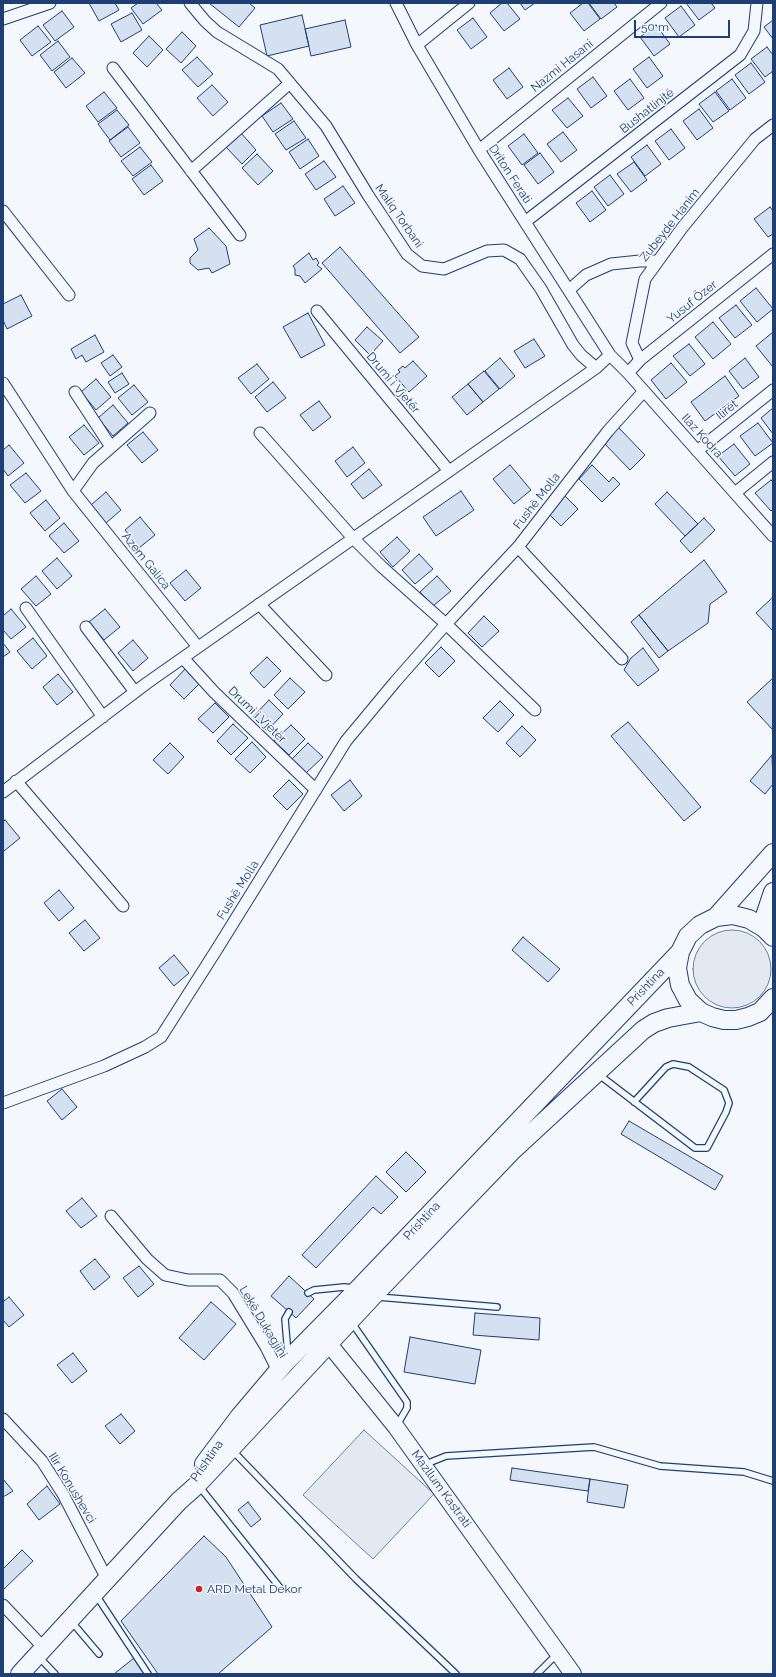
<!DOCTYPE html>
<meta charset="utf-8">
<style>
body{margin:0}
#map{position:relative;width:776px;height:1677px;overflow:hidden;background:#f4f7fb;font-family:Raleway,sans-serif}
canvas{display:block}
.frame{position:absolute;inset:0;border:4px solid #1d3f73;pointer-events:none}
.scale{position:absolute;left:634px;top:20px;width:96px;height:18px;box-sizing:border-box;border:2px solid #1d3f73;border-top:0;padding-left:5px;font-size:12px;line-height:14px;white-space:nowrap;color:#1d3f73;-webkit-text-stroke:3px #f4f7fb;paint-order:stroke}
</style>
<div id="map">
<canvas width="776" height="1677"></canvas>
<div class="frame"></div>
<div class="scale">50 m</div>
</div>
<script>
const g = document.querySelector('canvas').getContext('2d');
g.lineJoin = 'round';
function fill(path, color) { g.fillStyle = color; g.fill(path, 'evenodd'); }
const poly = rows => new Path2D(rows.map(r => 'M' + r).join(''));
function strokePath(path, color, width, dash) { g.strokeStyle = color; g.lineWidth = width; g.lineCap = dash ? 'butt' : 'round'; g.setLineDash(dash || []); g.stroke(path); }
function write(font, color, halo, rows, align = 'center') {
  g.font = font + ' Raleway,sans-serif'; g.lineWidth = 3; g.setLineDash([]); g.textBaseline = 'middle'; g.strokeStyle = halo; g.fillStyle = color; for (const [text, x, y, turn = 0] of rows) {
    g.save(); g.translate(x, y); g.rotate((+turn || 0) * Math.PI / 180); g.textAlign = isNaN(turn) ? turn : align; if (halo) g.strokeText(text, 0, 0); g.fillText(text, 0, 0); g.restore();
  }
}
const green = poly([
 '693 969a39 39 0 1 1 78 0a39 39 0 1 1-78 0Z',
 [364,1430,434,1494,373,1559,303,1495,364,1430]
]);
const building = poly([
 [89,3,115,3,119,10,99,21,89,3],
 [138,3,156,3,162,10,143,24,131,8,138,3],
 [209,3,249,3,255,8,239,27,209,3],
 [502,3,507,3,520,19,504,31,490,13,502,3],
 [520,3,535,3,525,10,520,3],
 [583,3,588,3,600,19,584,31,570,13,583,3],
 [589,3,614,3,617,7,601,19,589,3],
 [686,3,711,3,715,8,699,20,686,3],
 [681,6,695,25,679,37,665,18,681,6],
 [62,11,74,27,55,41,43,25,62,11],
 [132,13,142,30,121,42,111,24,132,13],
 [302,15,309,46,267,56,260,25,302,15],
 [473,18,487,37,471,49,457,30,473,18],
 [345,20,351,47,311,56,305,29,345,20],
 [773,20,773,39,764,27,773,20],
 [656,25,670,44,654,56,640,37,656,25],
 [38,26,51,42,32,56,20,40,38,26],
 [182,32,196,46,181,63,166,49,182,32],
 [149,36,163,50,147,67,133,53,149,36],
 [58,41,70,57,52,71,40,55,58,41],
 [767,47,773,55,773,71,765,77,751,59,767,47],
 [197,57,213,74,198,87,182,70,197,57],
 [649,57,663,76,647,88,633,69,649,57],
 [72,58,85,73,66,88,54,72,72,58],
 [751,63,765,82,749,94,735,75,751,63],
 [509,68,523,87,507,99,493,80,509,68],
 [593,77,607,96,591,108,577,89,593,77],
 [630,79,644,98,628,110,614,91,630,79],
 [732,79,746,98,730,110,716,91,732,79],
 [212,85,228,102,213,116,197,98,212,85],
 [104,92,117,108,98,122,86,106,104,92],
 [715,92,729,111,713,122,699,104,715,92],
 [568,98,583,116,567,128,552,110,568,98],
 [281,103,293,119,273,132,262,116,281,103],
 [699,109,713,128,697,140,683,121,699,109],
 [117,110,129,125,110,140,98,124,117,110],
 [294,121,306,138,286,150,275,134,294,121],
 [128,127,140,143,121,157,109,141,128,127],
 [671,129,685,148,669,160,655,141,671,129],
 [563,132,577,150,561,162,547,144,563,132],
 [241,133,256,150,242,164,226,147,241,133],
 [524,134,538,153,522,165,508,146,524,134],
 [308,139,319,156,300,169,289,152,308,139],
 [647,145,661,164,645,176,631,157,647,145],
 [140,147,152,162,133,176,121,161,140,147],
 [540,153,554,172,538,184,524,165,540,153],
 [257,154,273,171,258,185,242,168,257,154],
 [324,161,336,177,316,190,305,174,324,161],
 [634,162,647,180,631,192,617,174,634,162],
 [151,165,163,181,144,195,132,179,151,165],
 [610,175,624,194,608,206,594,187,610,175],
 [343,186,355,203,335,216,324,199,343,186],
 [592,191,606,210,590,222,576,203,592,191],
 [770,207,773,211,773,234,768,237,754,219,770,207],
 [209,228,226,246,230,264,212,273,209,268,198,270,190,263,190,258,198,250,194,239,209,228],
 [340,247,419,337,400,353,322,263,340,247],
 [309,253,313,260,316,258,319,263,317,265,322,269,305,283,300,276,295,275,295,269,293,266,309,253],
 [756,288,773,309,757,322,740,301,756,288],
 [21,295,32,316,7,329,3,320,3,304,21,295],
 [736,305,752,325,735,338,719,318,736,305],
 [308,313,325,345,301,358,283,327,308,313],
 [713,322,731,344,713,359,695,337,713,322],
 [367,327,383,341,370,355,355,340,367,327],
 [773,332,773,367,756,346,773,332],
 [95,335,104,352,86,362,82,355,76,359,71,349,95,335],
 [534,339,545,356,525,368,514,351,534,339],
 [689,344,705,364,690,376,673,356,689,344],
 [113,355,122,367,110,376,101,363,113,355],
 [500,358,515,376,500,389,485,371,500,358],
 [745,358,759,377,743,389,729,371,745,358],
 [413,361,427,376,409,392,395,376,400,372,398,370,403,366,405,368,413,361],
 [671,363,687,382,666,399,651,380,671,363],
 [257,364,269,379,251,394,238,378,257,364],
 [484,371,499,389,483,402,468,384,484,371],
 [122,373,129,384,115,393,108,382,122,373],
 [725,376,739,396,705,421,691,402,725,376],
 [96,379,111,397,96,410,81,392,96,379],
 [273,382,286,398,267,412,255,397,273,382],
 [468,384,483,402,467,415,452,397,468,384],
 [134,385,148,402,132,415,118,398,134,385],
 [319,401,331,417,313,431,300,415,319,401],
 [113,405,128,423,113,436,98,418,113,405],
 [773,408,773,434,761,418,773,408],
 [758,423,773,443,755,456,740,436,758,423],
 [84,425,99,443,84,455,69,437,84,425],
 [618,427,645,455,630,470,603,442,618,427],
 [143,432,158,450,142,463,127,445,143,432],
 [734,444,750,464,735,476,718,456,734,444],
 [9,445,24,463,8,476,3,469,3,450,9,445],
 [353,447,365,463,347,477,335,461,353,447],
 [510,465,531,490,514,504,493,479,510,465],
 [592,465,609,482,613,477,620,484,602,502,579,479,592,465],
 [369,469,382,485,363,499,351,484,369,469],
 [26,473,41,491,25,503,10,485,26,473],
 [771,480,773,482,773,509,771,511,755,493,771,480],
 [461,491,474,510,436,536,423,517,461,491],
 [106,492,121,510,106,523,91,505,106,492],
 [667,492,698,524,685,536,655,504,667,492],
 [564,495,578,509,561,526,547,512,564,495],
 [46,500,60,518,45,531,30,513,46,500],
 [140,517,155,535,139,548,125,530,140,517],
 [704,518,715,530,691,553,680,541,704,518],
 [64,523,79,541,64,553,49,536,64,523],
 [397,537,410,551,393,567,380,552,397,537],
 [419,554,433,569,415,584,402,570,419,554],
 [57,558,72,576,57,589,42,571,57,558],
 [704,560,727,592,710,604,708,623,668,651,639,615,704,560],
 [186,570,201,588,185,601,170,583,186,570],
 [36,576,51,594,36,606,21,589,36,576],
 [437,576,451,591,433,606,420,592,437,576],
 [773,597,773,631,756,613,773,597],
 [11,609,26,627,11,639,3,630,3,616,11,609],
 [105,609,120,627,104,640,89,622,105,609],
 [639,615,668,651,659,658,631,622,639,615],
 [484,616,499,631,482,647,468,633,484,616],
 [33,638,47,656,32,669,17,651,33,638],
 [133,640,148,658,133,671,118,653,133,640],
 [3,643,10,652,3,657,3,643],
 [441,647,455,661,439,677,425,663,441,647],
 [643,648,659,670,638,686,624,670,631,658,643,648],
 [267,657,281,671,264,688,250,673,267,657],
 [186,668,201,682,184,699,170,685,186,668],
 [58,674,73,692,57,705,43,687,58,674],
 [290,678,305,692,288,709,274,695,290,678],
 [773,678,773,730,747,702,773,678],
 [269,700,283,714,267,731,253,717,269,700],
 [500,701,514,715,498,732,483,718,500,701],
 [215,703,229,717,213,733,198,719,215,703],
 [628,722,701,807,684,821,611,736,628,722],
 [233,724,248,738,231,755,217,741,233,724],
 [291,725,305,739,289,755,274,741,291,725],
 [522,726,536,740,520,757,506,743,522,726],
 [252,742,266,757,250,773,235,759,252,742],
 [170,743,184,757,168,774,153,760,170,743],
 [308,743,323,757,306,773,292,759,308,743],
 [772,755,773,784,765,794,750,781,772,755],
 [289,780,303,794,287,810,273,796,289,780],
 [350,780,362,796,344,811,331,795,350,780],
 [5,820,20,838,4,851,3,850,3,822,5,820],
 [59,890,74,908,59,921,44,903,59,890],
 [85,920,100,938,84,951,69,933,85,920],
 [523,937,560,969,548,982,512,950,523,937],
 [174,955,189,973,174,986,159,968,174,955],
 [62,1089,77,1107,62,1120,47,1101,62,1089],
 [629,1121,723,1176,715,1190,621,1134,629,1121],
 [406,1152,426,1172,406,1192,386,1172,406,1152],
 [376,1176,398,1197,381,1214,373,1207,316,1268,302,1255,376,1176],
 [82,1198,97,1216,81,1228,66,1211,82,1198],
 [95,1259,110,1277,94,1290,80,1271,95,1259],
 [139,1266,154,1284,138,1297,123,1278,139,1266],
 [289,1276,314,1299,296,1318,271,1296,289,1276],
 [9,1297,24,1315,9,1327,3,1320,3,1302,9,1297],
 [211,1302,236,1324,204,1360,179,1338,211,1302],
 [475,1313,540,1318,539,1340,473,1335,475,1313],
 [410,1337,481,1350,475,1384,404,1372,410,1337],
 [73,1353,87,1371,72,1383,57,1365,73,1353],
 [121,1414,135,1431,120,1444,105,1426,121,1414],
 [512,1468,590,1479,588,1491,510,1480,512,1468],
 [3,1479,13,1491,3,1497,3,1479],
 [590,1479,628,1485,624,1508,587,1502,590,1479],
 [47,1486,60,1504,39,1520,27,1504,47,1486],
 [248,1502,261,1519,251,1527,238,1510,248,1502],
 [204,1536,226,1557,272,1627,218,1674,158,1674,121,1621,204,1536],
 [22,1550,33,1561,3,1590,3,1569,22,1550],
 [134,1658,146,1674,114,1674,134,1658]
]);
const lane = poly([
 [598,1074,695,1148,707,1148,726,1112,729,1103,724,1090,689,1067,673,1064,666,1067,634,1102],
 [308,1293,314,1290,344,1287,354,1288],
 [378,1297,497,1307],
 [352,1323,407,1402,407,1408,397,1425],
 [288,1355,285,1319,289,1312],
 [233,1451,356,1579,456,1674],
 [426,1464,446,1456,594,1447,660,1466,744,1472,773,1481],
 [199,1486,281,1589],
 [96,1595,148,1674],
 [71,1621,99,1654],
 [39,1657,55,1674],
 [537,1674,557,1654]
]);
const street = poly([
 [190,3,205,21,217,32,278,69,326,126,368,195,407,254,422,266,444,269,487,251,504,250,520,259,541,289,573,345,581,355,596,368],
 [396,3,417,45,479,150,610,355,628,373,773,536],
 [3,19,50,3],
 [417,45,469,3],
 [113,68,240,235],
 [479,150,661,3],
 [191,171,290,83],
 [3,211,69,295],
 [525,222,740,55,754,31,757,3],
 [569,290,586,275,611,264,640,261,658,261],
 [317,311,449,471],
 [640,360,632,343,645,279,682,228,755,139,773,125],
 [628,373,640,360,773,254],
 [3,383,73,491],
 [75,392,111,447],
 [150,413,93,463,73,491,198,647],
 [260,433,353,538,382,567,446,624,518,547,608,431,644,391],
 [697,451,773,390],
 [735,493,773,462],
 [518,547,622,659],
 [259,604,326,675],
 [26,608,103,717],
 [86,627,135,692],
 [183,658,214,692,316,790],
 [16,781,123,906],
 [3,792,147,683,596,368,610,355],
 [3,1103,104,1066,145,1047,161,1037,217,949,346,741,395,682,446,624,535,710],
 [111,1216,147,1259,165,1275,188,1280,220,1280,233,1293,266,1347,278,1371],
 [3,1419,42,1461,63,1494,107,1579],
 [3,1605,43,1647]
]);
const secondary = poly([
 [318,1336,329,1344,396,1427,573,1674]
]);
const primary = poly([
 [716,917,773,853],
 [764,928,764,919,773,892],
 [773,937,764,928,749,919,733,915,716,917,700,925,688,936,680,952,677,968,680,985,688,1000,701,1012,712,1017,724,1020,736,1020,748,1017,760,1012,773,998],
 [204,1464,240,1416,284,1364,359,1288,680,952],
 [20,1674,179,1501,197,1485,372,1297,511,1152,643,1030,654,1023,668,1018,701,1012]
]);
const markers = [
 [199,1589,4,"#c62828"]
];
const streetNames = [
 ["Nazmi Hasani",562,66,-39],
 ["Bushatlinjtë",647,111,-38],
 ["Driton Ferati",510,174,57],
 ["Maliq Torbani",399,216,55],
 ["Zubeyde Hanim",670,225,-52],
 ["Yusuf Özer",692,302,-39],
 ["Drumi i Vjetër",393,383,50],
 ["Ilirët",727,410,-39],
 ["Ilaz Kodra",702,436,48],
 ["Fushë Molla",537,501,-52],
 ["Azem Galica",146,561,51],
 ["Drumi i Vjetër",257,715,44],
 ["Fushë Molla",238,890,-58],
 ["Prishtina",646,987,-46],
 ["Prishtina",422,1221,-47],
 ["Lekë Dukagjini",263,1322,59],
 ["Prishtina",207,1461,-55],
 ["Ilir Konushevci",72,1488,59],
 ["Mazllum Kastrati",441,1489,54]
];
const poiNames = [
 ["ARD Metal Dekor",207,1589]
];
fill(green, '#e3e9f0');
strokePath(green, '#687fa3', 1);
fill(building, '#d5e0f0');
strokePath(building, '#1d3f73', 1);
strokePath(lane, '#1d3f73', 8);
strokePath(street, '#1d3f73', 13);
strokePath(secondary, '#1d3f73', 18);
strokePath(primary, '#1d3f73', 20);
strokePath(lane, '#f4f7fb', 5.5);
strokePath(street, '#f4f7fb', 11);
strokePath(secondary, '#f4f7fb', 16);
strokePath(primary, '#f4f7fb', 18);
for (const [x, y, r, color] of markers) { const dot = new Path2D(); dot.arc(x, y, r, 0, 2 * Math.PI); g.fillStyle = color; g.fill(dot); strokePath(dot, '#f4f7fb', 1.5); }
write('12px', '#1d3f73', '#f4f7fb', streetNames);
write('12px', '#1d3f73', '#f4f7fb', poiNames, 'left');
</script>
